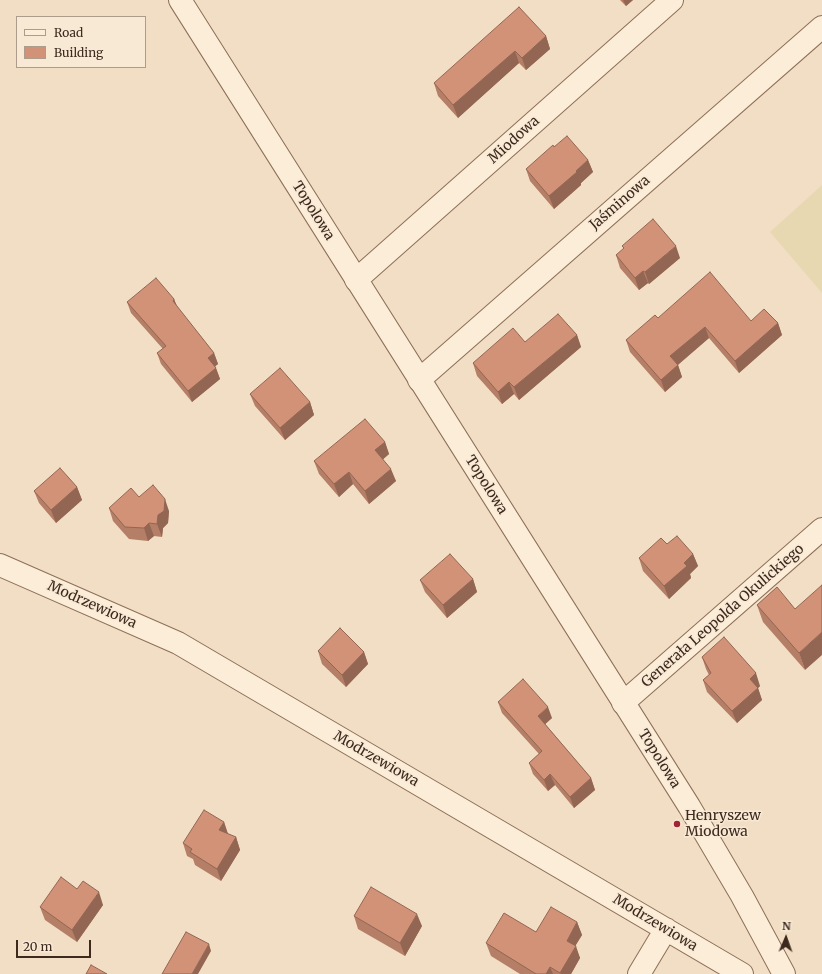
<!DOCTYPE html>
<meta charset="utf-8">
<style>
body{margin:0}
#map{position:relative;width:822px;height:974px;overflow:hidden;background:#f1dec4;font-family:Merriweather,serif}
canvas{display:block}
.legend{position:absolute;left:16px;top:16px;width:130px;height:52px;box-sizing:border-box;background:#f8e9d4;border:1px solid #ad9c8b;margin:0;padding:5px 7px;list-style:none;font-size:12px;color:#3d291e}
.legend li{display:flex;align-items:center;gap:8px;height:20px}
.legend b{width:20px;border:1px solid #ad9c8b}
.north{position:absolute;left:766px;top:918px;width:40px;height:40px;-webkit-text-stroke:3px #f8e9d4;paint-order:stroke;rotate:2deg;font-size:11px;font-weight:700;line-height:16px;text-align:center;color:#3d291e}
.north::after{content:'';display:block;margin:auto;width:14px;height:18px;background:#3d291e;clip-path:polygon(50% 0,100% 100%,50% 72%,0 100%)}
.scale{position:absolute;left:16px;top:940px;width:75px;height:18px;box-sizing:border-box;border:2px solid #3d291e;border-top:0;padding-left:5px;font-size:12px;line-height:14px;white-space:nowrap;color:#3d291e;-webkit-text-stroke:3px #f8e9d4;paint-order:stroke}
</style>
<div id="map">
<canvas width="822" height="974"></canvas>
<ul class="legend">
<li><b style="height:5px;background:#fbedd8"></b>Road</li>
<li><b style="height:11px;background:#d29277"></b>Building</li>
</ul>
<div class="north">N</div>
<div class="scale">20 m</div>
</div>
<script>
const g = document.querySelector('canvas').getContext('2d');
g.lineJoin = 'round';
function fill(path, color) { g.fillStyle = color; g.fill(path, 'evenodd'); }
const poly = rows => new Path2D(rows.map(r => 'M' + r).join(''));
function strokePath(path, color, width, dash) { g.strokeStyle = color; g.lineWidth = width; g.lineCap = dash ? 'butt' : 'round'; g.setLineDash(dash || []); g.stroke(path); }
function write(font, color, halo, rows, align = 'center') {
  g.font = font + ' Merriweather,serif'; g.lineWidth = 3; g.setLineDash([]); g.textBaseline = 'middle'; g.strokeStyle = halo; g.fillStyle = color; for (const [text, x, y, turn = 0] of rows) {
    g.save(); g.translate(x, y); g.rotate((+turn || 0) * Math.PI / 180); g.textAlign = isNaN(turn) ? turn : align; if (halo) g.strokeText(text, 0, 0); g.fillText(text, 0, 0); g.restore();
  }
}
const farmland = poly([
 [822,185,822,293,770,232]
]);
const minor = poly([
 [356,280,672,0],
 [419,380,822,27],
 [0,565,178,643,742,974],
 [623,703,822,529],
 [639,974,666,929]
]);
const tertiary = poly([
 [180,0,689,806,742,896,784,974]
]);
const wall = poly([
 [620,0,633,0,626,6],
 [546,36,550,49,526,70,519,63,458,118,438,96,434,83],
 [554,147,588,160,593,172,581,183,581,185,554,209,530,181,526,169],
 [622,246,680,258,649,284,648,283,639,290,620,268,616,255,624,249],
 [174,299,177,307,214,353,218,364,215,366,220,379,192,402,161,364,157,353,163,349,131,313,127,302],
 [658,318,751,321,778,323,782,335,739,373,709,338,678,365,682,377,665,392,630,352,626,340],
 [577,335,581,347,519,400,514,394,502,404,477,376,473,363,525,342],
 [250,394,310,402,314,415,285,440,255,406],
 [385,442,389,454,383,459,396,481,369,504,353,484,339,497,319,474,314,461],
 [77,487,82,500,56,523,39,503,34,491],
 [139,497,169,511,168,523,163,528,162,537,154,536,148,541,129,539,113,521,109,508],
 [667,544,693,554,698,566,690,574,691,578,669,599,643,571,639,558],
 [473,579,477,592,447,618,425,592,420,580],
 [777,587,805,670,763,622,757,605],
 [318,651,364,652,368,664,346,687,322,664],
 [702,657,760,686,758,688,762,700,737,723,707,692,703,680,709,675,706,669],
 [498,702,552,718,545,724,591,778,595,790,574,808,555,785,548,791,533,774,529,763,539,754,502,713],
 [224,822,228,834,236,837,240,850,221,881,195,865,193,859,187,856,183,843],
 [77,889,103,905,77,942,45,920,40,907],
 [354,916,422,926,405,956,358,929],
 [577,922,582,935,575,946,580,958,571,974,520,974,491,956,486,943]
]);
const shadedWall = poly([
 [623,0,633,0,626,6],
 [546,36,550,49,526,70,522,58],
 [515,51,519,63,458,118,453,105],
 [588,160,593,172,581,183,581,185,554,209,549,196],
 [676,246,680,258,649,284,645,272],
 [643,271,648,283,639,290,635,278],
 [174,299,179,311,173,301],
 [778,323,782,335,739,373,735,361],
 [705,327,709,338,674,368,670,356],
 [577,335,581,347,519,400,514,387],
 [214,353,218,364,212,369,208,358],
 [678,365,682,377,665,392,661,380],
 [216,368,220,379,192,402,188,391],
 [509,382,514,394,502,404,498,392],
 [310,402,314,415,285,440,280,428],
 [385,442,389,454,380,462,375,450],
 [391,469,396,481,369,504,365,491],
 [349,472,353,484,339,497,334,484],
 [77,487,82,500,56,523,51,510],
 [165,499,169,511,168,523,163,528,162,537,157,524,158,515],
 [149,523,154,536,148,541,144,528],
 [693,554,698,566,690,574,691,578,669,599,664,586,684,563],
 [473,579,477,592,447,618,443,605],
 [822,632,822,655,805,670,799,653],
 [364,652,368,664,346,687,342,675],
 [756,673,760,686,758,688,762,700,737,723,732,711,750,679],
 [548,707,552,718,542,727,538,716],
 [550,774,555,785,548,791,544,780],
 [591,778,595,790,574,808,570,797],
 [224,822,228,834,219,830],
 [236,837,240,850,221,881,217,869],
 [99,892,103,905,77,942,72,930],
 [417,914,422,926,405,956,400,943],
 [577,922,582,935,571,953,567,941],
 [209,944,211,951,198,974,192,974],
 [576,946,580,958,571,974,561,974,560,973],
 [550,967,553,974,546,974]
]);
const building = poly([
 [519,7,546,36,522,58,515,51,453,105,434,83,519,7],
 [567,136,588,160,576,171,577,172,549,196,526,169,553,145,554,147,567,136],
 [653,219,676,246,645,272,643,271,635,278,616,255,624,248,622,246,653,219],
 [710,272,751,321,764,309,778,323,735,361,705,327,670,356,678,365,661,380,626,340,655,315,658,318,710,272],
 [156,278,174,299,173,301,214,353,208,358,216,368,188,391,157,353,166,346,127,302,156,278],
 [558,314,577,335,514,387,509,382,498,392,473,363,513,328,525,342,558,314],
 [280,368,310,402,280,428,250,394,280,368],
 [365,419,385,442,375,450,391,469,365,491,349,472,334,484,314,461,365,419],
 [60,468,77,487,51,510,34,491,60,468],
 [153,485,165,499,164,511,158,515,157,524,149,523,144,528,125,527,109,508,131,488,139,497,153,485],
 [677,536,693,554,684,563,687,566,664,586,639,558,661,538,667,544,677,536],
 [450,554,473,579,443,605,420,580,450,554],
 [822,585,822,632,799,653,757,605,777,587,795,609,822,585],
 [340,628,364,652,342,675,318,651,340,628],
 [724,637,756,673,750,679,758,688,732,711,703,680,711,673,702,657,724,637],
 [523,679,548,707,538,716,591,778,570,797,550,774,544,780,529,763,542,751,498,702,523,679],
 [204,810,224,822,219,830,236,837,217,869,190,852,192,849,183,843,204,810],
 [61,877,77,889,83,881,99,892,72,930,40,907,61,877],
 [371,887,417,914,400,943,354,916,371,887],
 [551,907,577,922,567,941,576,946,560,973,550,967,546,974,536,974,486,943,504,913,536,932,551,907],
 [186,932,209,944,192,974,162,974,186,932],
 [91,965,107,974,86,974,91,965]
]);
const markers = [
 [677,824,4,"#a12434"]
];
const streetNames = [
 ["Miodowa",514,140,-42],
 ["Jaśminowa",620,203,-41],
 ["Topolowa",313,211,58],
 ["Topolowa",486,485,58],
 ["Modrzewiowa",92,605,24],
 ["Generała Leopolda Okulickiego",723,616,-41],
 ["Modrzewiowa",376,759,30],
 ["Topolowa",659,759,58],
 ["Modrzewiowa",655,923,31]
];
const poiNames = [
 ["Henryszew",685,816],
 ["Miodowa",685,832]
];
fill(farmland, '#e8d8b1');
strokePath(minor, '#8e6f59', 24);
strokePath(tertiary, '#8e6f59', 24);
strokePath(minor, '#fbedd8', 22);
strokePath(tertiary, '#fbedd8', 22);
fill(wall, '#b57e66');
fill(shadedWall, '#936653');
fill(building, '#d29277');
strokePath(building, '#936653', 1);
for (const [x, y, r, color] of markers) { const dot = new Path2D(); dot.arc(x, y, r, 0, 2 * Math.PI); g.fillStyle = color; g.fill(dot); strokePath(dot, '#f8e9d4', 1.5); }
write('14px', '#3d291e', '#f8e9d4', streetNames);
write('14px', '#3d291e', '#f8e9d4', poiNames, 'left');
</script>
